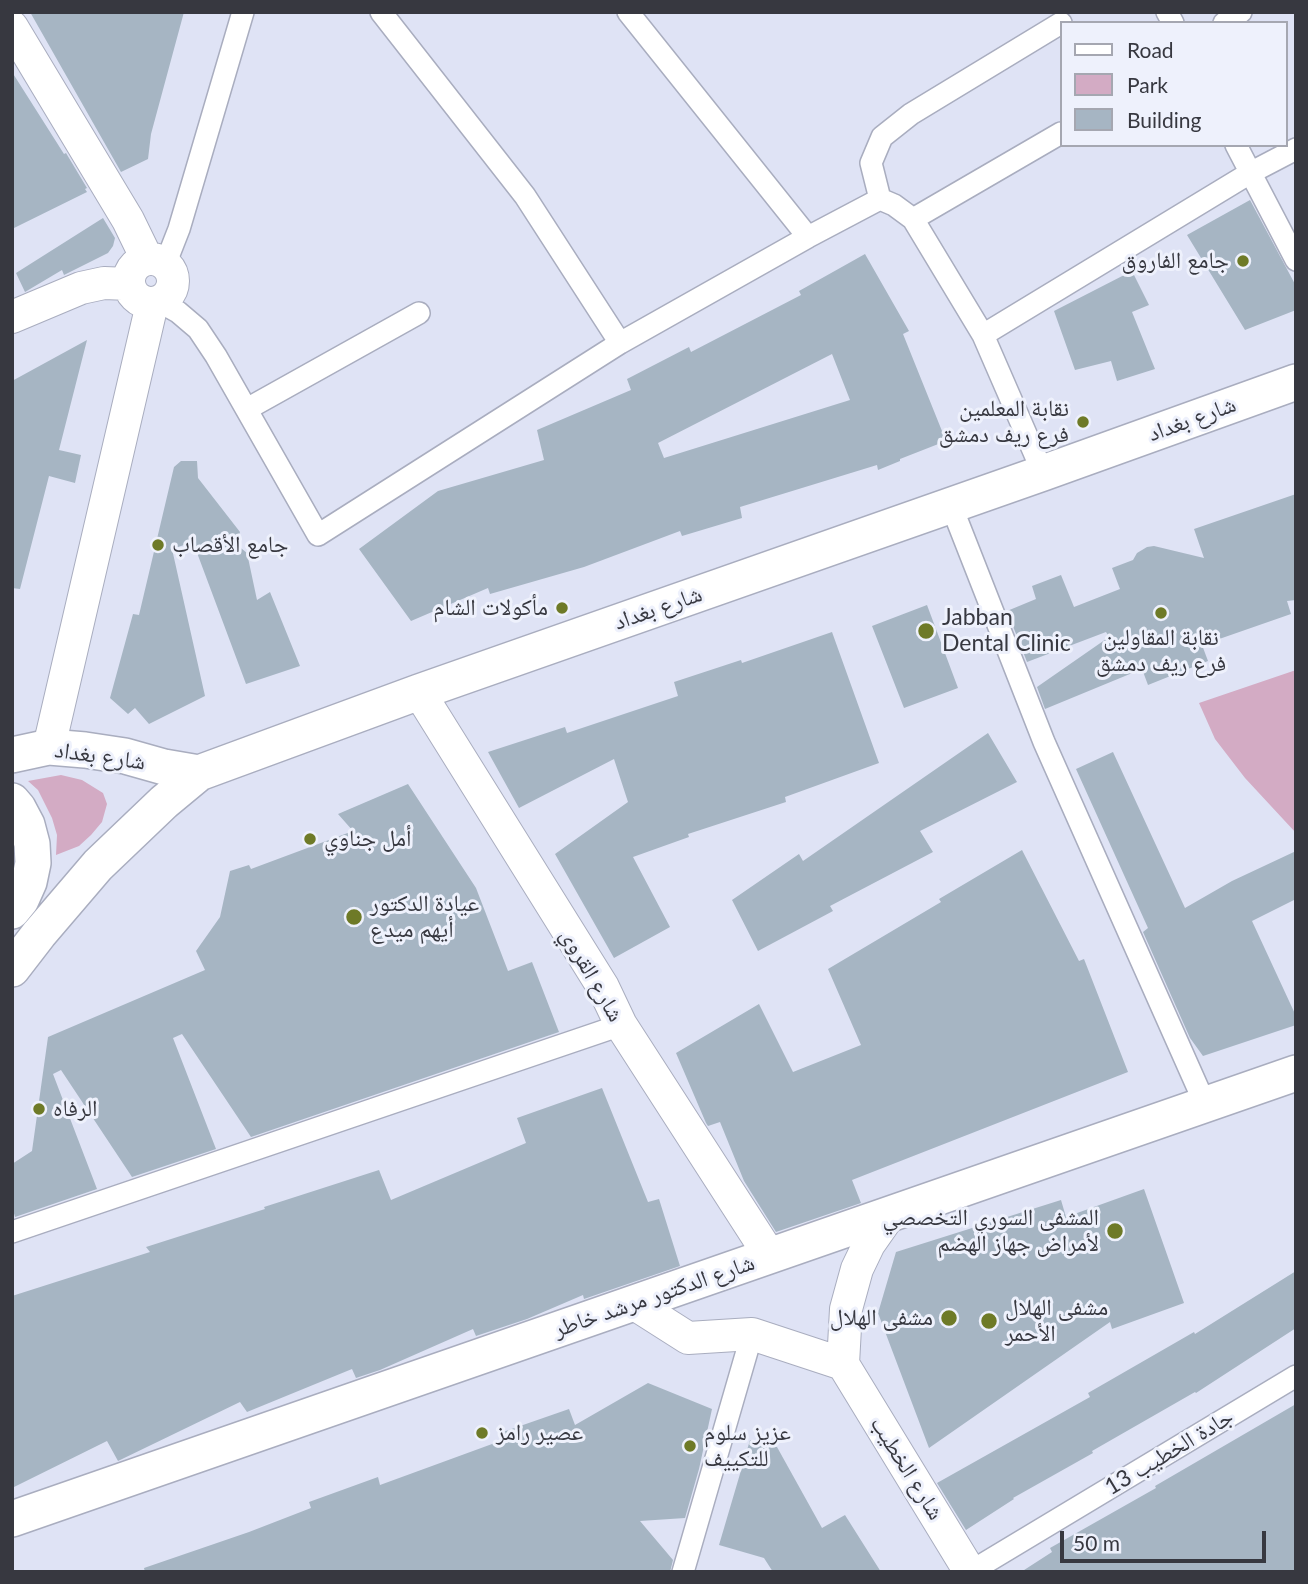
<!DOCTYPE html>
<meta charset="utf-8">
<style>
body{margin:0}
#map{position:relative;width:1308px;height:1584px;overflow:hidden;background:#dfe3f5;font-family:Lato,sans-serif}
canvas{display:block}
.frame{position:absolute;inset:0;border:14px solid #373840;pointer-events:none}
.legend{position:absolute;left:1060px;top:21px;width:228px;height:126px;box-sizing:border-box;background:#eef1fc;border:2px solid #a5a7b1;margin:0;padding:9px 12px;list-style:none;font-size:21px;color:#373840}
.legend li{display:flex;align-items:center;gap:14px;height:35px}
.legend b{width:35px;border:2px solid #a5a7b1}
.scale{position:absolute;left:1060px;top:1531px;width:206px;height:32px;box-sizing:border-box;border:4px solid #373840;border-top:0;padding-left:9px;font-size:21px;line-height:24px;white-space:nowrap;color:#373840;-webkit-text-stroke:5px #eef1fc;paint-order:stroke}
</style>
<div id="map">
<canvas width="1308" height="1584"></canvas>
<div class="frame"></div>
<ul class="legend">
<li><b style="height:9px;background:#fff"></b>Road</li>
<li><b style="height:19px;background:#d3abc4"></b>Park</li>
<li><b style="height:19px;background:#a6b5c3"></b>Building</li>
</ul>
<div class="scale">50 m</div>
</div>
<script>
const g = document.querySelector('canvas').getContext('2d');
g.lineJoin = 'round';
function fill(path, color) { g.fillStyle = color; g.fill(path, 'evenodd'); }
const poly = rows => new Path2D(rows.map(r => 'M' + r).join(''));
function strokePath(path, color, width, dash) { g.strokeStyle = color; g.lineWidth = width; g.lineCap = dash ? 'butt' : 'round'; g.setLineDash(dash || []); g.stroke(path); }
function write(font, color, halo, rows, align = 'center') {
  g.font = font + ' Lato,"Noto Naskh Arabic",sans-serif'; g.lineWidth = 6; g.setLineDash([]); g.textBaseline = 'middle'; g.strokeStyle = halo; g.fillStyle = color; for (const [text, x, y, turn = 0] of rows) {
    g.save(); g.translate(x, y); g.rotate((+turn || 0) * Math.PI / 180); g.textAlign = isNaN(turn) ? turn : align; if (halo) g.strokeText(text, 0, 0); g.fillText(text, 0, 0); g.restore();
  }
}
const green = poly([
 [1296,670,1296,833,1245,778,1215,739,1199,703],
 [61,775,82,780,103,793,107,804,102,822,91,835,79,846,56,855,57,835,52,818,38,790,28,781]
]);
const building = poly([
 [30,12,184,12,151,134,148,159,121,172],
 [12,72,64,154,66,153,87,188,85,189,87,192,12,229],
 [1250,200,1296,286,1296,310,1245,330,1187,235],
 [103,218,115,238,113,246,108,253,64,275,62,270,25,292,16,273],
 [865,254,909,331,903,334,946,441,900,459,900,461,878,470,877,465,740,507,742,518,682,536,680,531,584,567,490,594,488,588,411,621,359,549,438,491,544,460,537,430,631,390,627,379,689,347,691,352,801,295,799,291],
 [832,354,850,400,664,458,658,443],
 [1132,271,1149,305,1132,312,1155,369,1117,381,1111,361,1075,370,1054,311],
 [87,340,59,450,81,455,75,483,49,476,20,589,12,588,12,381],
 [181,461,197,461,198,478,240,532,236,544,247,553,257,600,270,592,300,666,246,684,193,542,172,549,205,696,149,724,135,708,128,714,110,698,133,614,139,615,174,467],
 [1296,494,1296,600,1287,601,1291,614,1202,645,1208,661,1148,685,1142,669,1045,709,1037,687,1109,637,1106,632,1027,662,1007,611,1036,599,1032,586,1061,575,1074,607,1120,589,1112,568,1133,560,1137,553,1147,547,1154,546,1204,558,1194,529],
 [927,605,958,688,904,708,872,626],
 [832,632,879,763,785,797,786,802,688,834,689,837,633,857,670,927,614,958,555,854,628,802,614,759,519,808,488,752,565,727,567,733,678,696,674,682,741,660,742,663],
 [988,733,1017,782,920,831,933,852,830,906,833,911,758,951,732,900,799,854,803,861],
 [1113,752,1185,908,1232,881,1296,851,1296,899,1252,921,1296,1016,1296,1025,1203,1056,1190,1038,1143,932,1148,928,1076,769],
 [408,784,476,888,508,971,532,962,559,1032,251,1137,182,1034,173,1038,216,1149,132,1177,61,1070,53,1074,97,1189,15,1217,12,1206,12,1164,32,1151,48,1037,205,970,196,951,220,917,230,871,249,865,251,869,353,831,338,814],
 [1022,850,1079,961,1084,959,1128,1072,852,1180,861,1203,776,1232,744,1181,720,1122,708,1126,706,1123,676,1053,759,1004,793,1072,861,1045,828,969,941,902,939,899],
 [602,1088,648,1202,659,1199,680,1266,584,1299,583,1295,527,1319,476,1336,473,1329,380,1370,356,1378,352,1369,247,1412,240,1402,118,1461,107,1441,12,1488,12,1296,150,1252,146,1247,265,1209,264,1207,379,1170,391,1200,526,1143,517,1118],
 [1144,1189,1184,1303,1112,1329,1110,1322,929,1448,878,1313,896,1252,1061,1200,1066,1217],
 [1296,1271,1296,1328,1196,1393,1195,1392,1092,1451,1093,1453,1013,1498,1014,1499,966,1530,937,1483,1090,1397,1088,1393,1194,1332,1195,1334],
 [648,1383,712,1409,699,1469,685,1518,640,1521,673,1560,670,1572,145,1572,144,1568,249,1532,311,1508,309,1502,378,1477,380,1485,503,1440,500,1433,569,1409,575,1425],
 [1296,1404,1296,1572,1021,1572,1052,1552,1050,1548,1156,1488,1155,1486],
 [750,1440,777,1447,822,1528,845,1515,881,1572,773,1572,764,1558,719,1545]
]);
const street = poly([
 [381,12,525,196,620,343],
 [628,12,808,237],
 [1167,12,1173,23],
 [1224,23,1241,12],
 [1236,145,1296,260],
 [880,199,894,205,913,219,983,335,1043,473],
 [880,199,871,163,882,137,911,114,1061,23],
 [913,219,1061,133],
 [164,263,170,252,179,229,243,12],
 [160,302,178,312,198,329,216,356,318,535,620,343,808,237,880,199],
 [983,335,1250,173,1296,149],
 [247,409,419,313],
 [951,505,1044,742,1205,1104],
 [12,1232,621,1025],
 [683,1572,752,1334],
 [970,1572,1296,1376]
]);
const secondary = poly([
 [12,27,128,220,147,259],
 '129 281a22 22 0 1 1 44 0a22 22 0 1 1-44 0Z',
 [12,317,81,288,104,283,129,284],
 [419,692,603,987,621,1025,770,1256],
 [49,747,152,304],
 [890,1214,869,1244,857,1269,846,1309,843,1364,970,1572],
 [633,1303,688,1338,752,1334,843,1364]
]);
const primary = poly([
 [12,755,49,747,85,750,125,756,164,767,199,773,419,692,1043,473,1296,382],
 [12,801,18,808,27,825,32,844,33,863,29,882,21,900,12,911],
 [12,969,39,934,98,865,164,802,199,773],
 [12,1519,1296,1073]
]);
const markers = [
 [1243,261,7,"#6e7a27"],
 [1083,422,7,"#6e7a27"],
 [158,545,7,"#6e7a27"],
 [562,608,7,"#6e7a27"],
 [1161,613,7,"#6e7a27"],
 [926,631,9,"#6e7a27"],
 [310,839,7,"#6e7a27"],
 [354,917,9,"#6e7a27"],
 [39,1109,7,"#6e7a27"],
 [1115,1231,9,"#6e7a27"],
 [949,1318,9,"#6e7a27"],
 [989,1321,9,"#6e7a27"],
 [482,1433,7,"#6e7a27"],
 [690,1446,7,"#6e7a27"]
];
const poiNames = [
 ["جامع الفاروق",1229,261,"right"],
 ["نقابة المعلمين",1069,409,"right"],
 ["فرع ريف دمشق",1069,435,"right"],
 ["جامع الأقصاب",172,545],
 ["مأكولات الشام",548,608,"right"],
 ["Jabban",942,618],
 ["Dental Clinic",942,644],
 ["نقابة المقاولين",1161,638,"center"],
 ["فرع ريف دمشق",1161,664,"center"],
 ["أمل جناوي",324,839],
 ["عيادة الدكتور",370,904],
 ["أيهم ميدع",370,930],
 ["الرفاه",53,1109],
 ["المشفى السوري التخصصي",1099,1218,"right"],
 ["لأمراض جهاز الهضم",1099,1244,"right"],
 ["مشفى الهلال",1005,1308],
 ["الأحمر",1005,1334],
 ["مشفى الهلال",933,1318,"right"],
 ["عصير رامز",496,1433],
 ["عزيز سلوم",704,1433],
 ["للتكييف",704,1459]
];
const streetNames = [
 ["شارع بغداد",1192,419,-20],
 ["شارع بغداد",658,608,-19],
 ["شارع بغداد",100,756,8],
 ["شارع القروي",592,975,60],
 ["شارع الدكتور مرشد خاطر",654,1296,-19],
 ["جادة الخطيب 13",1169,1452,-31],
 ["شارع الخطيب",907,1468,58]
];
fill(green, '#d3abc4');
fill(building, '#a6b5c3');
strokePath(street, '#a9adbf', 24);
strokePath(secondary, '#a9adbf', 34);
strokePath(primary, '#a9adbf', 38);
strokePath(street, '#fff', 21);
strokePath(secondary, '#fff', 32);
strokePath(primary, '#fff', 35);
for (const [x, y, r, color] of markers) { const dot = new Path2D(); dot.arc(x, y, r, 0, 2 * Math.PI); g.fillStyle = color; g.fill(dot); strokePath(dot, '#eef1fc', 2.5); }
write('23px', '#373840', '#eef1fc', poiNames, 'left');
write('23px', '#373840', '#eef1fc', streetNames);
</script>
